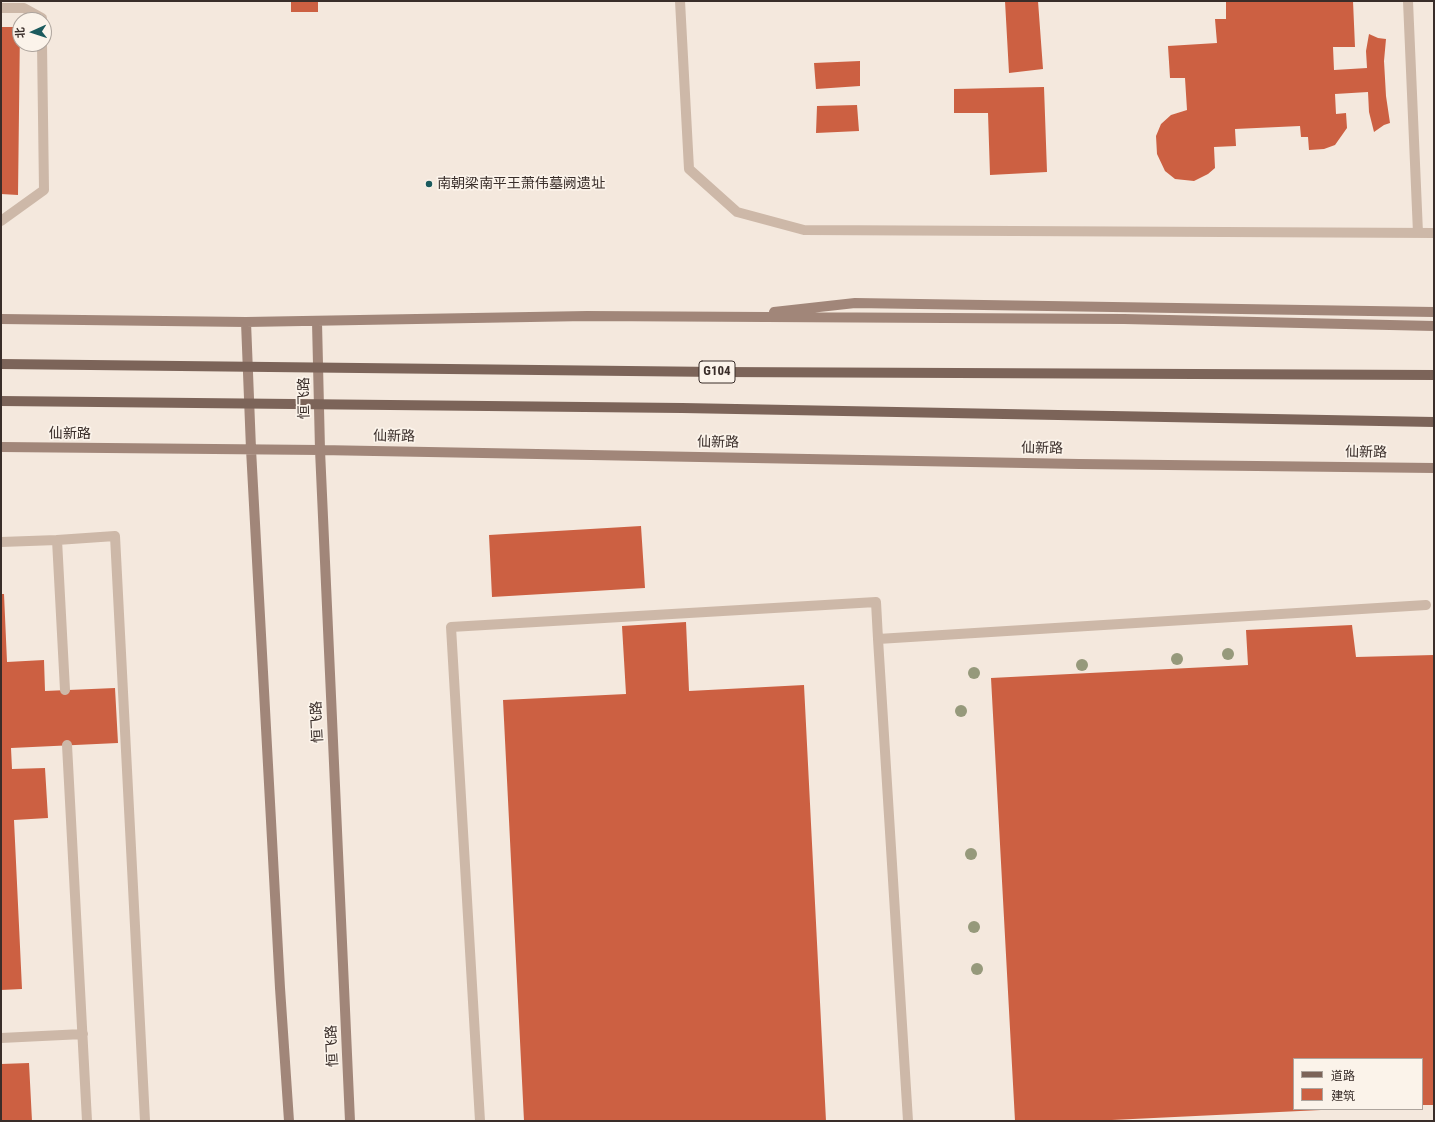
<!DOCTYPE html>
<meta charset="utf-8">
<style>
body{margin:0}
#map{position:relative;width:1435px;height:1122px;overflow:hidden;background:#f4e8dd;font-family:"Roboto Condensed","Noto Sans SC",sans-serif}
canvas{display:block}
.frame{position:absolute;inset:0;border:2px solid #392d29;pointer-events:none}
.legend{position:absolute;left:1293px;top:1058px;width:130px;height:52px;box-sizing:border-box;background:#fbf3ea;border:1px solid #ada49d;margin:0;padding:5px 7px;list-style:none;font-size:12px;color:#392d29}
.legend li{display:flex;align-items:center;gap:8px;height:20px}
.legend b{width:20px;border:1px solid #ada49d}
.north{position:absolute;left:12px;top:12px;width:40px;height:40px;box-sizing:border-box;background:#fbf3ea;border:1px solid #ada49d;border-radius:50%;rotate:267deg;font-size:11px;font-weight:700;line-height:16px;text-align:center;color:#392d29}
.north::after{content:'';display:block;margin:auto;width:14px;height:18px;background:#1b5a5d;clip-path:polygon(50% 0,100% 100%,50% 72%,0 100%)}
</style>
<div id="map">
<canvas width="1435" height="1122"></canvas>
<div class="frame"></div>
<ul class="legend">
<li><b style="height:5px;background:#7c6459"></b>道路</li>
<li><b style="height:11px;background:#cc6042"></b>建筑</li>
</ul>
<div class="north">北</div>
</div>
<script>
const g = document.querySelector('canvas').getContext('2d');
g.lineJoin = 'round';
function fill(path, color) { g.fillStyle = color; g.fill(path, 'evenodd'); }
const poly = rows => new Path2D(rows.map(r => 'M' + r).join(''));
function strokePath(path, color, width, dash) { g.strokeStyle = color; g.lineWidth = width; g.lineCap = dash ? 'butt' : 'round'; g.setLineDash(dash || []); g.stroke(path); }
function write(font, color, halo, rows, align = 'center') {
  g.font = font + ' "Roboto Condensed","Noto Sans SC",sans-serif'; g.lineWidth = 3.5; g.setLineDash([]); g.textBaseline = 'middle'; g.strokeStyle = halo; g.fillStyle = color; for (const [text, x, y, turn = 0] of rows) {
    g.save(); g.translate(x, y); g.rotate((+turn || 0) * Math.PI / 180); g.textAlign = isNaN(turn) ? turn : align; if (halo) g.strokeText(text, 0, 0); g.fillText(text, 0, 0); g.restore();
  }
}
const building = poly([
 [291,1,318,1,318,12,291,12],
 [1005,1,1038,1,1043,69,1009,73],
 [1226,1,1353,1,1355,47,1333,47,1334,70,1367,68,1366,51,1369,34,1378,38,1386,39,1384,61,1386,96,1390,123,1384,125,1374,132,1369,112,1368,92,1335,94,1336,114,1346,113,1347,128,1335,145,1324,149,1309,150,1308,137,1301,137,1300,126,1235,129,1236,146,1214,147,1215,168,1208,174,1194,181,1175,179,1165,171,1157,154,1156,136,1161,124,1171,115,1187,110,1185,78,1170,78,1168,46,1217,43,1215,19,1226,19],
 [1,27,20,27,18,195,1,194],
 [860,61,860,86,816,89,814,63],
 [1044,87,1047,172,990,175,988,113,954,113,954,89],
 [857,105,859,131,816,133,817,106],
 [641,526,645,588,492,597,489,535],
 [1,594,4,594,7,662,44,660,45,691,115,688,118,743,11,748,12,769,45,768,48,818,14,820,22,989,1,990],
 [686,622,689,691,804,685,826,1121,524,1121,503,700,626,694,622,626],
 [1352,625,1356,657,1434,655,1434,1105,1422,1105,1422,1059,1294,1059,1294,1109,1321,1109,1321,1110,1091,1121,1015,1121,991,678,1248,665,1246,630],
 [29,1063,32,1121,1,1121,1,1064]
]);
const lane = poly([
 [680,1,689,169,737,212,804,230,1434,233],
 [1408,1,1418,233],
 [1,8,24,8,42,18,42,20],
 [1,221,44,190,42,44],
 [57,540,115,536,145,1121],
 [1,542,57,540,65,690],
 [67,745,87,1121],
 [1,1038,83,1034],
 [480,1121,451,627,876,602,878,639],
 [908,1121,878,639,1426,605]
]);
const secondary = poly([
 [774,312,855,303,1434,312],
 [1,319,246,322,587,316,1124,319,1434,326],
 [246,322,251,449,280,988,289,1121],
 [317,322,320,450,350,1121],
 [1,447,320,450,1079,464,1434,468]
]);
const primary = poly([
 [682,408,1434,422]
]);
const primaryBridge = poly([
 [1,364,718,372,1434,375],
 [1,401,682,408]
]);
const trees = [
 [1228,654],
 [1177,659],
 [1082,665],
 [974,673],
 [961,711],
 [971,854],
 [974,927],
 [977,969]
];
const markers = [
 [429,184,4,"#1b5a5d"]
];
const shields = [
 [717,372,36]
];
const shieldNames = [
 ["G104",717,372]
];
const poiNames = [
 ["南朝梁南平王萧伟墓阙遗址",437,184]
];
const streetNames = [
 ["恒飞路",305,398,-91],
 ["仙新路",70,434],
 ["仙新路",394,437,1],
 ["仙新路",718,443,1],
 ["仙新路",1042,449,1],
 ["仙新路",1366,453,1],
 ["恒飞路",318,722,-93],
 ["恒飞路",333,1046,-93]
];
fill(building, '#cc6042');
strokePath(lane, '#cdb8a8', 10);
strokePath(secondary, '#a18679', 10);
strokePath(primary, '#7c6459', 10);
strokePath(primaryBridge, '#7c6459', 10);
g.fillStyle = '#96997b';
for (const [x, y] of trees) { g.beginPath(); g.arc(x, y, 6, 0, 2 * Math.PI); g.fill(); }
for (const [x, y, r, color] of markers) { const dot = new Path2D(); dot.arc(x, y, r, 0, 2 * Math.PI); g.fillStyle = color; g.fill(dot); strokePath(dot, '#fbf3ea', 1.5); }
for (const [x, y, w] of shields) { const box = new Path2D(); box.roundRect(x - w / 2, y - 11, w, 22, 3); g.fillStyle = '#fbf3ea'; g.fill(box); strokePath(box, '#392d29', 1); }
write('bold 13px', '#392d29', null, shieldNames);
write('14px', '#392d29', '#fbf3ea', poiNames, 'left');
write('14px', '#392d29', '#fbf3ea', streetNames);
</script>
